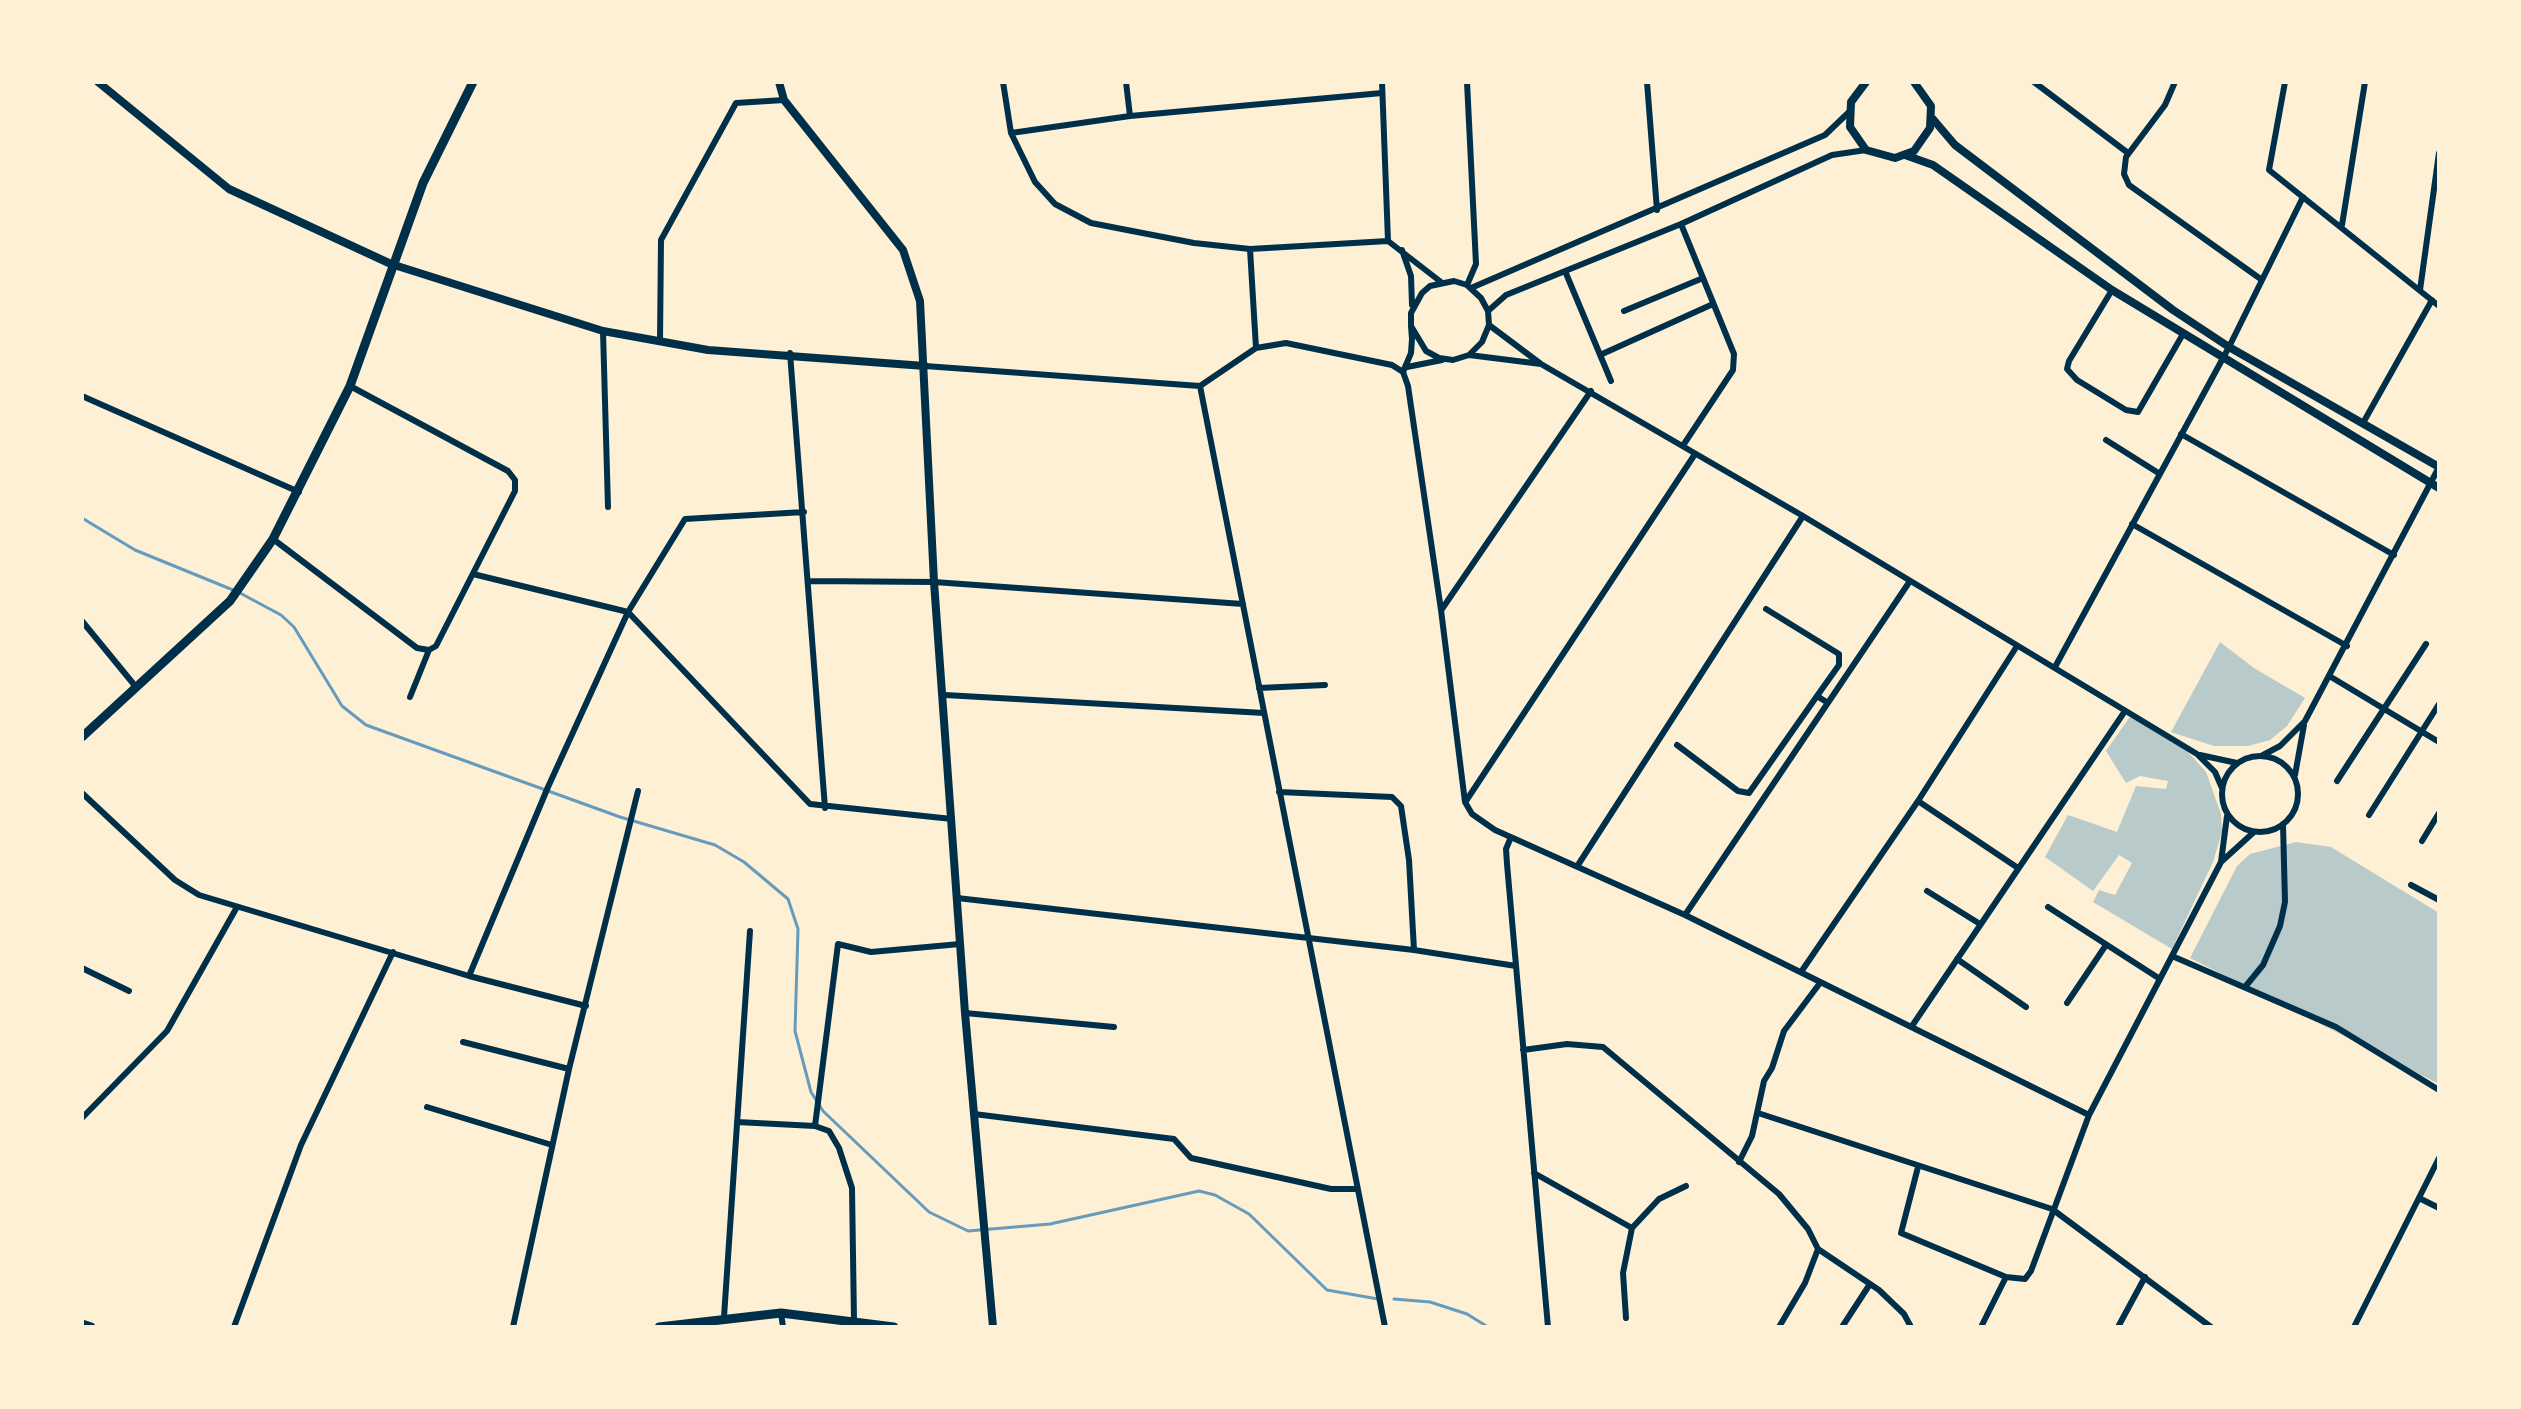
<!DOCTYPE html>
<style>
body{margin:0}
#map{position:relative;width:2521px;height:1409px;overflow:hidden;background:#fdf0d5;font-family:Figtree,sans-serif}
canvas{display:block}
.frame{position:absolute;inset:0;border:84px solid #fdf0d5;pointer-events:none}
</style>
<div id="map">
<canvas width="2521" height="1409"></canvas>
<div class="frame"></div>
</div>
<script>
const g = document.querySelector('canvas').getContext('2d');
g.lineJoin = 'round';
function fill(path, color) { g.fillStyle = color; g.fill(path, 'evenodd'); }
const poly = rows => new Path2D(rows.map(r => 'M' + r).join(''));
function strokePath(path, color, width, dash) { g.strokeStyle = color; g.lineWidth = width; g.lineCap = dash ? 'butt' : 'round'; g.setLineDash(dash || []); g.stroke(path); }
const green = poly([
 [2220,642,2254,668,2305,698,2287,726,2270,740,2248,746,2214,746,2171,732],
 [2131,715,2188,752,2206,772,2221,814,2222,832,2213,862,2172,949,2093,902,2099,890,2115,895,2132,863,2119,855,2093,891,2045,857,2068,815,2117,832,2136,786,2166,789,2168,781,2140,776,2126,783,2106,751],
 [2296,842,2331,847,2439,913,2439,1084,2190,958,2237,866,2250,854]
]);
const stream = poly([
 [82,518,135,550,233,590],
 [240,593,281,615,294,627,342,706,366,725,620,817,715,845,744,862,788,899,798,929,795,1031,811,1092,823,1111,929,1212,968,1231,1050,1224,1199,1191,1215,1195,1249,1214,1327,1290,1378,1299],
 [1394,1299,1430,1302,1467,1314,1488,1327]
]);
const minor = poly([
 [1003,82,1011,133,1035,182,1055,204,1091,223,1194,243,1250,249,1388,241],
 [1126,82,1130,116],
 [1382,82,1388,241],
 [1647,82,1657,210],
 [2034,82,2128,153],
 [2175,82,2165,105,2126,157,2124,174,2129,185,2262,280],
 [2285,82,2269,170,2439,306],
 [1011,133,1130,116,1382,93],
 [1681,224,1734,354,1733,370,1684,444],
 [2342,225,2365,82],
 [1388,241,1441,282],
 [1250,249,1256,348],
 [1402,250,1411,276,1412,305],
 [1565,271,1611,381],
 [1467,285,1476,264,1467,82],
 [1471,288,1825,135,1849,112],
 [2112,290,2069,361,2067,369,2077,380,2126,410,2138,412,2183,334],
 [2420,290,2439,153],
 [1488,311,1506,295,1681,224,1832,155,1866,150],
 [1624,311,1703,278],
 [603,331,608,507],
 [660,341,661,240,736,103,784,100],
 [790,353,825,808],
 [1469,355,1541,364,1489,325],
 [1600,355,1713,304],
 [1541,364,1803,516,2197,754,2215,772,2222,788],
 [925,366,1200,386,1256,348,1286,343,1392,365,1403,372],
 [1407,367,1442,360],
 [1403,372,1408,386,1441,610,1465,802,1472,814,1495,830,1685,915,2089,1115],
 [1403,372,1411,353,1412,339,1411,326,1411,313,1422,293,1430,286,1454,281,1467,285,1481,298,1488,311,1489,325,1482,342,1469,355,1453,360,1439,358,1426,351,1411,326],
 [1200,386,1385,1327],
 [82,396,299,492],
 [2363,423,2432,300],
 [2181,434,2394,555],
 [2106,440,2160,474],
 [2132,524,2347,646],
 [273,539,417,648,429,650,436,646,515,491,515,480,508,471,350,386],
 [473,574,628,612,810,804,952,819],
 [809,581,934,582,1243,604],
 [1442,609,1591,391],
 [1766,609,1839,654,1839,665,1817,696],
 [82,621,136,687],
 [2055,667,2229,347,2303,197],
 [2331,677,2439,742],
 [1259,688,1325,685],
 [945,695,1264,713],
 [410,697,429,650],
 [1677,745,1738,791,1749,793,1817,696,1828,703],
 [2200,755,2237,763],
 [2263,755,2280,746,2305,721,2439,467],
 '2222 794a38 38 0 1 1 76 0a38 38 0 1 1-76 0Z',
 [2295,775,2304,725],
 [2337,781,2426,644],
 [1279,792,1392,797,1401,806,1409,860,1414,950],
 [82,793,175,880,199,895,469,976,586,1006],
 [1466,801,1695,454],
 [1918,801,2018,868],
 [2369,815,2439,704],
 [1511,837,1506,849,1507,864,1548,1327],
 [2422,841,2439,813],
 [2221,862,2227,816],
 [1578,865,1803,516],
 [2411,885,2439,900],
 [1927,891,1980,924],
 [957,898,1414,950,1516,966],
 [2048,907,2160,979],
 [1685,915,1910,581],
 [2172,956,2336,1027,2439,1090],
 [1957,959,2026,1007],
 [82,968,129,991],
 [1801,972,1918,801,2017,646],
 [469,976,548,787,628,612,685,519,804,512],
 [2245,987,2263,965,2280,926,2285,902,2283,824],
 [2067,1003,2106,945],
 [965,1013,1114,1027],
 [1912,1026,2125,711],
 [463,1042,569,1069],
 [1523,1050,1567,1044,1603,1047,1779,1194,1808,1229,1818,1249,1805,1283,1779,1327],
 [427,1107,552,1145],
 [1758,1113,2052,1209,2211,1327],
 [974,1114,1174,1139,1191,1158,1331,1189,1357,1189],
 [82,1118,167,1031,237,907],
 [737,1122,815,1126,829,1131,839,1148,852,1188,854,1321],
 [815,1126,838,944,871,952,960,944],
 [1739,1162,1752,1136,1764,1081,1772,1068,1784,1031,1820,983],
 [1918,1167,1901,1233,2006,1277],
 [1534,1173,1632,1228],
 [2419,1198,2439,1208],
 [1818,1249,1879,1290,1904,1314,1911,1327],
 [781,1313,783,1327],
 [724,1317,750,931],
 [1626,1318,1623,1273,1632,1228,1659,1199,1686,1186],
 [234,1327,301,1145,393,952],
 [513,1327,569,1069,638,791],
 [1842,1327,1870,1284],
 [1981,1327,2006,1277,2025,1279,2031,1271,2089,1115,2221,862,2254,832],
 [2118,1327,2145,1277],
 [2354,1327,2439,1158]
]);
const tertiary = poly([
 [98,82,229,189,391,264,603,331,708,350,925,366],
 [779,82,784,100,903,250,920,301,934,582,965,1013,993,1327],
 [1866,82,1851,102,1850,127,1866,150,1895,158,1914,151,1930,128,1931,106,1914,82],
 [1932,118,1955,145,2173,310,2229,347,2439,467],
 [1905,155,1933,165,2112,290,2439,488]
]);
const secondary = poly([
 [82,737,230,601,273,539,350,386,423,183,473,82],
 [82,1324,91,1327],
 [659,1327,781,1313,894,1327]
]);
fill(green, '#b9caca');
strokePath(stream, '#669bbc', 3);
strokePath(minor, '#003049', 6);
strokePath(tertiary, '#003049', 8);
strokePath(secondary, '#003049', 9);
</script>
